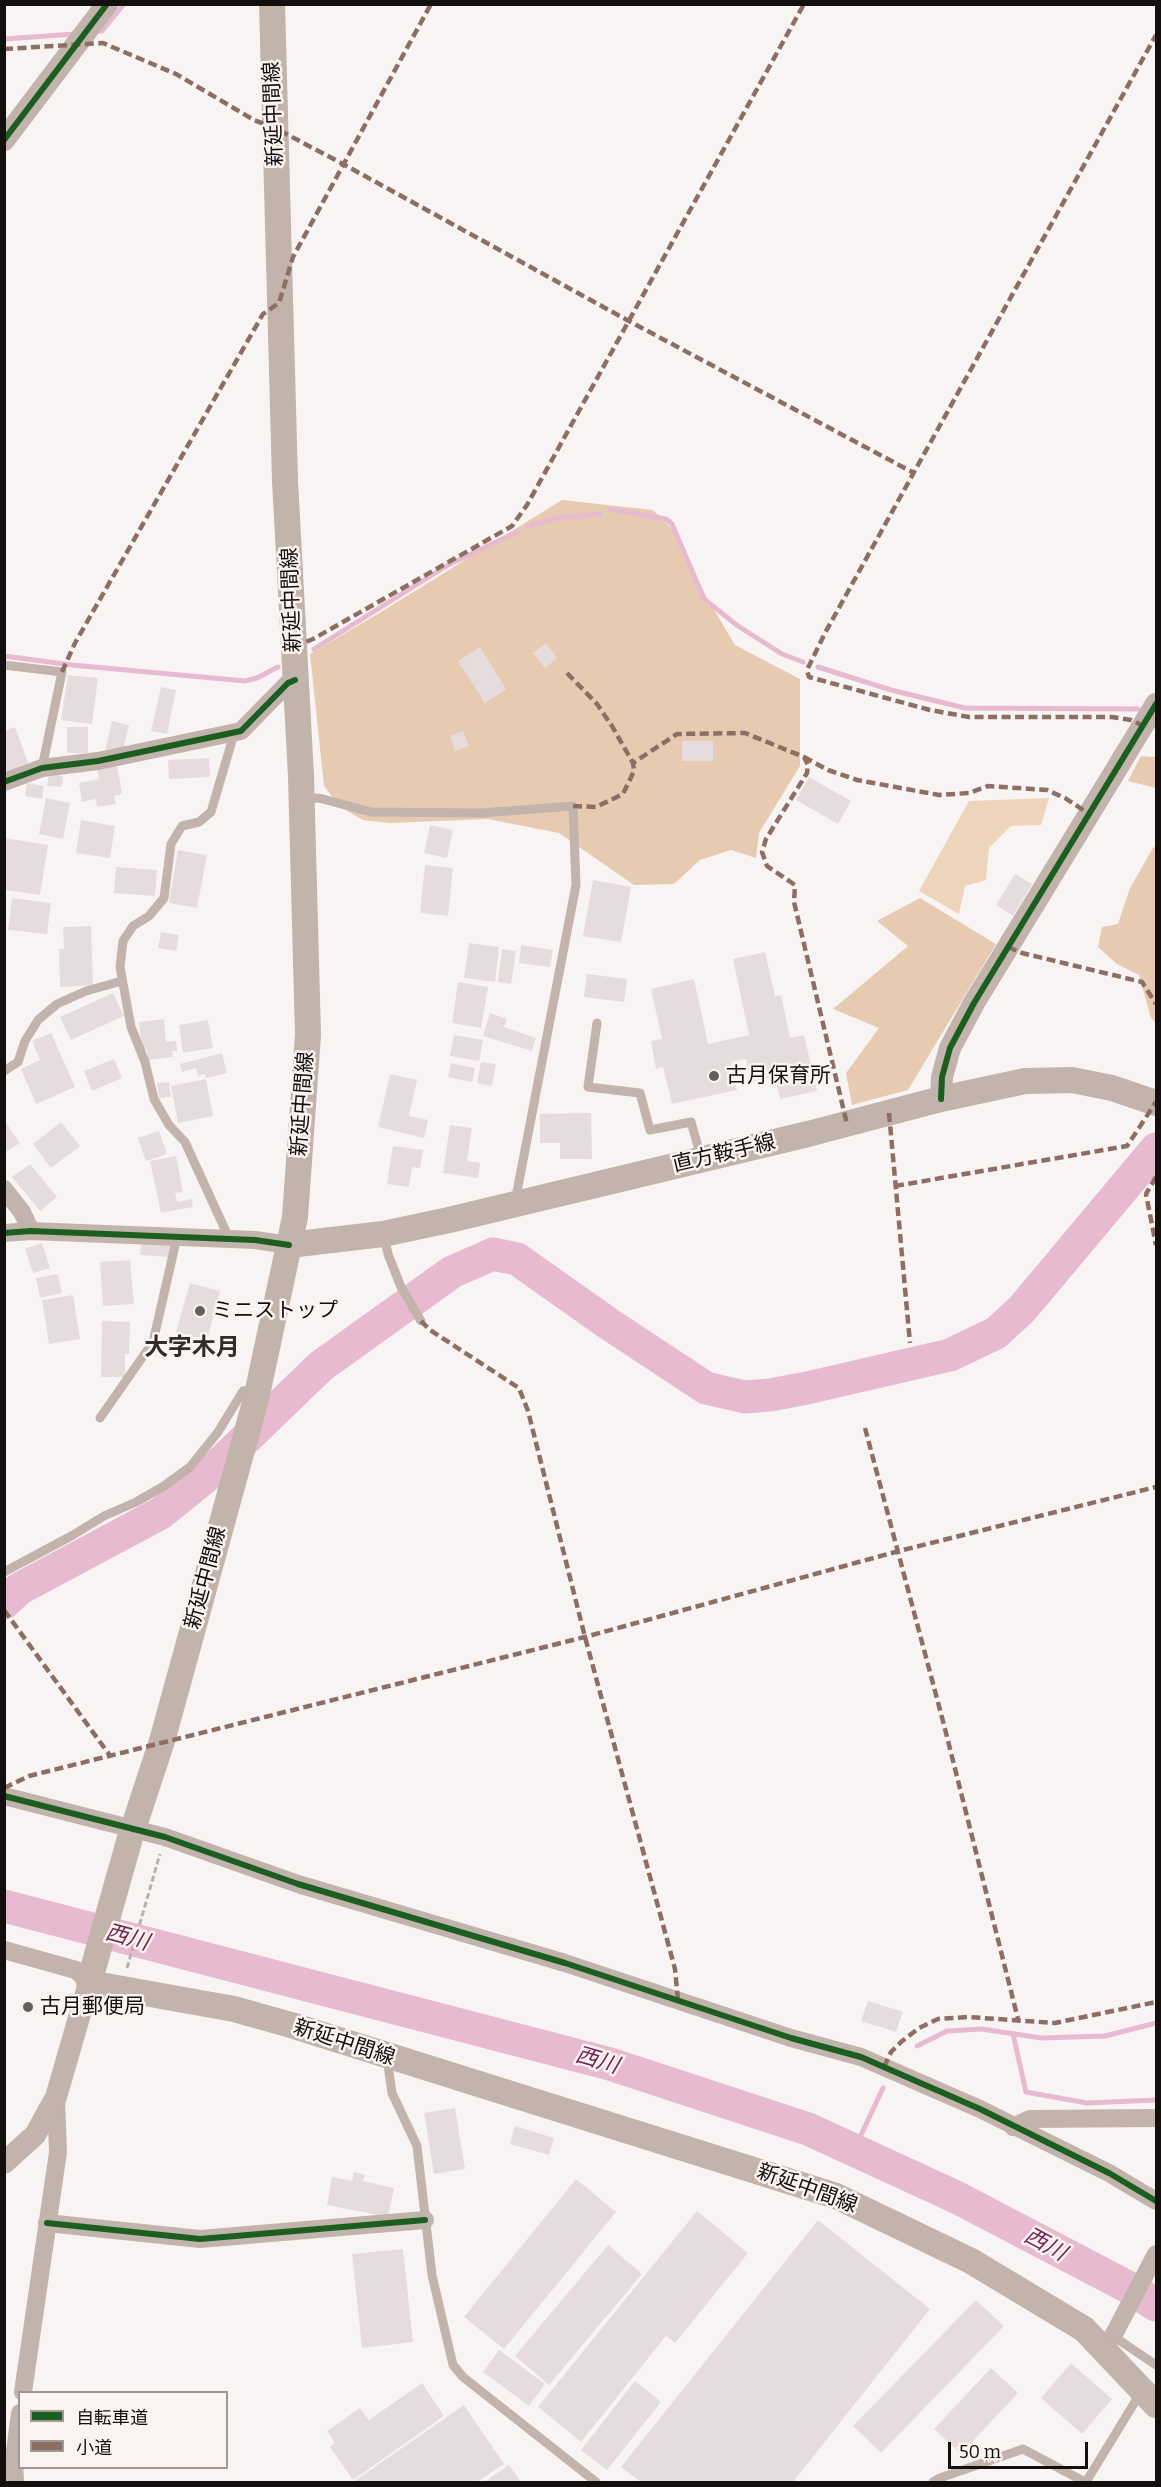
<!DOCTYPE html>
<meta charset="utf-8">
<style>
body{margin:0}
#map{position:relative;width:1161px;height:2487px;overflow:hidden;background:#f9f4f4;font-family:Bitter,"Noto Sans JP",serif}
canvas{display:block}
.frame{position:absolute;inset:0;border:6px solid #120f0e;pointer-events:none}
.legend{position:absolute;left:18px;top:2391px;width:210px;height:78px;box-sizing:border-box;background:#fcf3f1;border:2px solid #9e9896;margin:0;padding:8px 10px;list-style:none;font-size:18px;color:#120f0e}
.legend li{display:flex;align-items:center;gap:12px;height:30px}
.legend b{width:30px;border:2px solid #9e9896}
.scale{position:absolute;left:948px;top:2442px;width:140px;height:27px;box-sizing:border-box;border:3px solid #120f0e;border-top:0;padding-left:8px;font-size:18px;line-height:21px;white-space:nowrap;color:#120f0e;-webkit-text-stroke:4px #fcf3f1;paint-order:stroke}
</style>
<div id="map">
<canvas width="1161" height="2487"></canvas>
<div class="frame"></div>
<ul class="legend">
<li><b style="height:8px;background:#1b5e20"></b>自転車道</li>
<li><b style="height:8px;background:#8d6e63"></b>小道</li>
</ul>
<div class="scale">50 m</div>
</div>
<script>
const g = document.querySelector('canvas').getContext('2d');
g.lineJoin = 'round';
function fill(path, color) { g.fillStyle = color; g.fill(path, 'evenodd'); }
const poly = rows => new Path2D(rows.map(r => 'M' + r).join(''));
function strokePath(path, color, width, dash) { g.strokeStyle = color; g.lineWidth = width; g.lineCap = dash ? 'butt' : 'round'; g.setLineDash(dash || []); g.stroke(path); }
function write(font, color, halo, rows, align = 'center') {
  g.font = font + ' Bitter,"Noto Sans JP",serif'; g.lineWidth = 5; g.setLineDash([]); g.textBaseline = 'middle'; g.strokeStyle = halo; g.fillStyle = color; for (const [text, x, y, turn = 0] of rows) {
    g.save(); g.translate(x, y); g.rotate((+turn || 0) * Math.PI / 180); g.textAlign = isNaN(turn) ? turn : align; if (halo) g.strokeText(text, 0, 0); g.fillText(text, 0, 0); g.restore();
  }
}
const green = poly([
 [1049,798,1041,825,1011,826,989,848,986,880,965,886,959,914,919,891,969,801]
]);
const forest = poly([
 [562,500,653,510,677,534,706,596,735,645,800,679,800,766,759,833,756,858,731,850,700,860,674,884,634,885,559,833,488,819,390,823,363,820,340,807,324,786,310,654,381,612],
 [1141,756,1156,757,1156,788,1128,781],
 [1156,846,1156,1023,1151,1018,1139,975,1117,964,1098,947,1102,927,1118,924,1130,888,1153,848],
 [920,898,996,944,908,1090,852,1105,846,1073,879,1028,833,1009,908,946,877,921]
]);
const stream = poly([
 [93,32,102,31,124,4],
 [4,39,75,34],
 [610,509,666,519,672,524,704,599,738,626,782,654,803,662],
 [528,526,556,518,600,514],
 [314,649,448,565,517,532],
 [4,656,72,665,245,681,257,678,278,667],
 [818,667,891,690,965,708,1138,709],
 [1013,2034,1026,2092,1087,2103,1156,2100],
 [917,2046,947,2031,982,2029,1041,2038,1105,2036,1156,2023],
 [854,2150,883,2088]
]);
const river = poly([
 [4,1603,19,1589,161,1513,209,1474,321,1366,452,1272,493,1254,517,1259,609,1324,706,1388,745,1397,770,1395,807,1388,950,1355,996,1333,1022,1309,1156,1149],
 [4,1906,610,2064,808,2129,956,2197,1128,2287,1156,2305]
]);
const building = poly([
 [546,643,557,658,545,668,533,653],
 [480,647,506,689,485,703,458,661],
 [68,675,98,678,92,724,61,720],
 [161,687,176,690,167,734,151,731],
 [112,721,129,725,123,750,104,755],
 [15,727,28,763,5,772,5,731],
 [67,727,88,727,88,753,67,753],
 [463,731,469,746,455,751,450,736],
 [682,741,713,741,713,761,682,761],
 [209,758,210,777,169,779,168,760],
 [117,765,122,794,114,796,116,804,97,807,96,799,82,802,79,783,99,779,97,768],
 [49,774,63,776,62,787,47,786],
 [809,777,851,801,838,824,796,800],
 [27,783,44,786,42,799,25,796],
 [46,798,70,803,63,839,39,834],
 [81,820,115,826,110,858,76,853],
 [430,825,453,830,447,858,424,853],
 [4,838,48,845,40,895,4,890],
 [178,850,207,855,197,908,169,903],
 [425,865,453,868,448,916,420,913],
 [116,867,157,870,155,896,114,893],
 [1015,874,1032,884,1013,916,996,905],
 [593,880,631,887,621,942,583,936],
 [12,898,51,903,47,934,8,930],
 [91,926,93,985,60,987,59,949,64,949,63,927],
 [161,932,179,935,176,951,158,948],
 [469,943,499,947,495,982,464,978],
 [521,945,553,950,550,967,519,963],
 [502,949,516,951,511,984,498,982],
 [765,952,775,996,781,995,790,1038,804,1035,817,1091,780,1099,775,1077,751,1082,746,1059,731,1062,737,1090,672,1104,663,1067,656,1069,651,1041,662,1039,651,989,694,979,708,1044,749,1035,733,959],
 [587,974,627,979,624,1002,584,997],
 [458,982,488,987,481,1028,452,1023],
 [113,993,124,1016,71,1040,60,1017],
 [490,1013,507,1019,504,1027,536,1038,532,1051,483,1036],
 [164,1019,166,1042,176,1041,177,1051,172,1051,173,1057,148,1060,147,1049,142,1050,139,1022],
 [208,1020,213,1048,183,1053,179,1025],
 [51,1033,75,1087,36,1104,21,1069,40,1060,32,1041],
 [454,1035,483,1040,479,1061,450,1056],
 [222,1053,227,1073,206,1078,205,1074,198,1076,196,1068,182,1072,180,1064],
 [114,1059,122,1078,92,1091,84,1071],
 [481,1062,496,1064,492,1086,477,1083],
 [451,1063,475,1068,472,1082,448,1077],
 [390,1074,417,1080,409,1116,428,1120,424,1138,378,1127],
 [206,1079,213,1116,178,1123,171,1086],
 [169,1082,171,1097,159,1098,157,1083],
 [591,1113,592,1159,560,1159,560,1143,540,1143,540,1114],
 [4,1120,20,1143,4,1153],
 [61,1122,80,1146,51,1168,33,1144],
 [450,1125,472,1128,467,1161,480,1163,478,1178,443,1173],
 [159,1131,167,1154,146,1161,138,1138],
 [393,1146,423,1150,420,1168,412,1167,409,1187,387,1184],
 [176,1156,183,1192,175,1193,177,1202,192,1199,193,1207,161,1213,150,1161],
 [30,1164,57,1197,40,1211,12,1177],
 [142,1238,171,1241,169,1257,140,1255],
 [42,1243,50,1268,33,1273,25,1249],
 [130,1260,134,1304,103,1306,100,1262],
 [58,1274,62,1293,40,1298,36,1278],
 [190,1283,220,1291,207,1340,176,1332],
 [73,1295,80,1339,49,1344,42,1300],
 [102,1321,130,1322,129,1354,125,1354,125,1377,101,1377],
 [868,2001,903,2012,896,2032,861,2021],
 [455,2108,465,2169,434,2174,424,2113],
 [515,2126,554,2138,549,2155,510,2144],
 [354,2172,365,2175,363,2181,394,2188,388,2217,327,2205,332,2177,352,2181],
 [576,2179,616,2212,504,2349,464,2317],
 [697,2211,748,2253,675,2343,666,2336,581,2442,538,2407],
 [818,2220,930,2309,793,2482,641,2482,621,2467],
 [608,2245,642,2274,549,2385,515,2356],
 [403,2249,413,2342,362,2348,352,2254],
 [976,2300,1004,2326,881,2453,853,2426],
 [499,2350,545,2384,529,2406,483,2372],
 [1071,2363,1112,2399,1082,2434,1041,2398],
 [991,2368,1018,2393,961,2454,934,2429],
 [635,2381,661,2402,607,2470,581,2450],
 [422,2383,444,2416,353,2480,330,2447,335,2443,327,2431,360,2408,369,2420],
 [464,2405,504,2464,477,2482,353,2482],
 [509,2465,521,2482,484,2482]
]);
const path = poly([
 [127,1968,160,1854]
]);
const service = poly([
 [4,665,62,672,42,768],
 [304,799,319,798,371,812,481,813,573,806,576,885,515,1202],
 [597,1023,588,1087,640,1093,650,1130,691,1122,701,1157],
 [4,1071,18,1062,25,1041,38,1020,57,1004,86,991,122,981],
 [384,1236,388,1254,401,1287,421,1321],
 [229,1238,185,1142,169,1125,154,1099,145,1062,131,1027,120,967,123,941,133,926,149,916,164,898,171,844,182,826,199,822,211,812,234,734],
 [100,1418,153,1342,177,1237],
 [4,1572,73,1535,104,1516,136,1502,164,1486,190,1467,218,1432,243,1391,255,1389],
 [387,2058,392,2093,417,2146,432,2275,453,2365,463,2377,596,2482],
 [1113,2336,1156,2365],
 [933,2482,940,2478,1023,2449,1085,2482],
 [1086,2482,1141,2392]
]);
const minor = poly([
 [4,782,42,768,98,761,241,731,288,683,295,680],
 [4,1189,22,1212,31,1231],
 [4,1233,31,1231,255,1240,289,1245],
 [4,1796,165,1837,298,1884,565,1963,791,2038,861,2057,980,2109,1109,2173,1156,2201],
 [4,1950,76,1970,89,1983],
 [1013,2127,1030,2119,1156,2118],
 [47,2223,200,2239,425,2220],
 [1102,2346,1113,2336,1156,2254],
 [23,2392,58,2152,56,2097],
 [15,2482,14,2459,20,2413]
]);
const tertiary = poly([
 [4,140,107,4],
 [941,1099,942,1077,950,1048,974,1003,1156,704],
 [4,2163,35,2135,56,2097,89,1983]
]);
const secondary = poly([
 [272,4,285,481,301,776,308,1035,295,1217,256,1399,162,1741,130,1838,89,1983,234,2009,291,2025,836,2196,971,2261,1084,2329,1156,2405],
 [289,1245,383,1234,449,1220,808,1134,941,1099,1025,1081,1072,1080,1112,1088,1156,1103]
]);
const quiet = poly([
 [4,49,103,43,176,74,254,120,275,128,343,164,627,320,914,473],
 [294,647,313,639,512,526,527,505,804,4],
 [62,672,75,643,263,314,279,303,293,257,431,4],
 [567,673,597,704,612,726,633,763],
 [1144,726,1131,720,1112,717,969,717,930,710,809,677,807,670,825,633,1156,35],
 [804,757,828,770,857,780,939,795,969,793,988,786,1047,790,1065,798,1089,814],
 [573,806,596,807,623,794,634,771,633,763,677,734,745,733,804,757,808,765,807,773,766,839,762,852,767,866,795,885,794,902,847,1124],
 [1008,947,1022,953,1142,982,1156,1004],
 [889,1113,910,1343],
 [1156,1177,1146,1194,1156,1245],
 [895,1186,1127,1146,1156,1102],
 [421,1321,430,1330,519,1388,528,1411,585,1637,675,1969,678,2000],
 [865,1428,944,1725,1018,2019],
 [4,1610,111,1757],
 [4,1788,29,1776,585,1637,899,1551,1156,1487],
 [884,2067,891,2052,901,2042,919,2028,938,2019,968,2017,1055,2023,1156,2002]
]);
const cycleway = poly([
 [4,140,107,4],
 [4,782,42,768,98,761,241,731,288,683,295,680],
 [941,1099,942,1077,950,1048,974,1003,1156,704],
 [4,1233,31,1231,255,1240,289,1245],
 [4,1796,165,1837,298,1884,565,1963,791,2038,861,2057,980,2109,1109,2173,1156,2201],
 [47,2223,200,2239,425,2220]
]);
const markers = [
 [714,1076,6,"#635f5e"],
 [200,1311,6,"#635f5e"],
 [28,2007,6,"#635f5e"]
];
const streetNames = [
 ["新延中間線",274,114,-92],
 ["新延中間線",292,600,-92],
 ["新延中間線",303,1104,-86],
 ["直方鞍手線",724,1154,-13],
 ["新延中間線",206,1578,-75],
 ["新延中間線",344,2043,18],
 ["新延中間線",807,2189,20]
];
const poiNames = [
 ["古月保育所",726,1076],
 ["ミニストップ",212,1311],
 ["古月郵便局",40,2007]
];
const waterNames = [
 ["西川",127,1938,15],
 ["西川",597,2061,16],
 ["西川",1045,2245,28]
];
const quarterNames = [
 ["大字木月",192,1348]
];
fill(green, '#edd5bc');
fill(forest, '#e7cbb0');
strokePath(stream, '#e8bad0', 5);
strokePath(river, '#e8bad0', 33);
fill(building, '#e7dcdd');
strokePath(path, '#b9b1ad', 3, [6, 3]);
strokePath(service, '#c3b3ad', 9);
strokePath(minor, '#c3b3ad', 18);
strokePath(tertiary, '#c3b3ad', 22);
strokePath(secondary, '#c2b3ab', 26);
strokePath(quiet, '#8d6e63', 4.5, [9, 4.5]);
strokePath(cycleway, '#1b5e20', 6);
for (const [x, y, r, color] of markers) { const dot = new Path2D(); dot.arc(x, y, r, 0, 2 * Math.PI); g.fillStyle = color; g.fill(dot); strokePath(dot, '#fcf3f1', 2); }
write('21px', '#120f0e', '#fcf3f1', streetNames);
write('21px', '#120f0e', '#fcf3f1', poiNames, 'left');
write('italic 22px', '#712751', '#fcf3f1', waterNames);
write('bold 24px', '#322b2a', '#fcf3f1', quarterNames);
</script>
